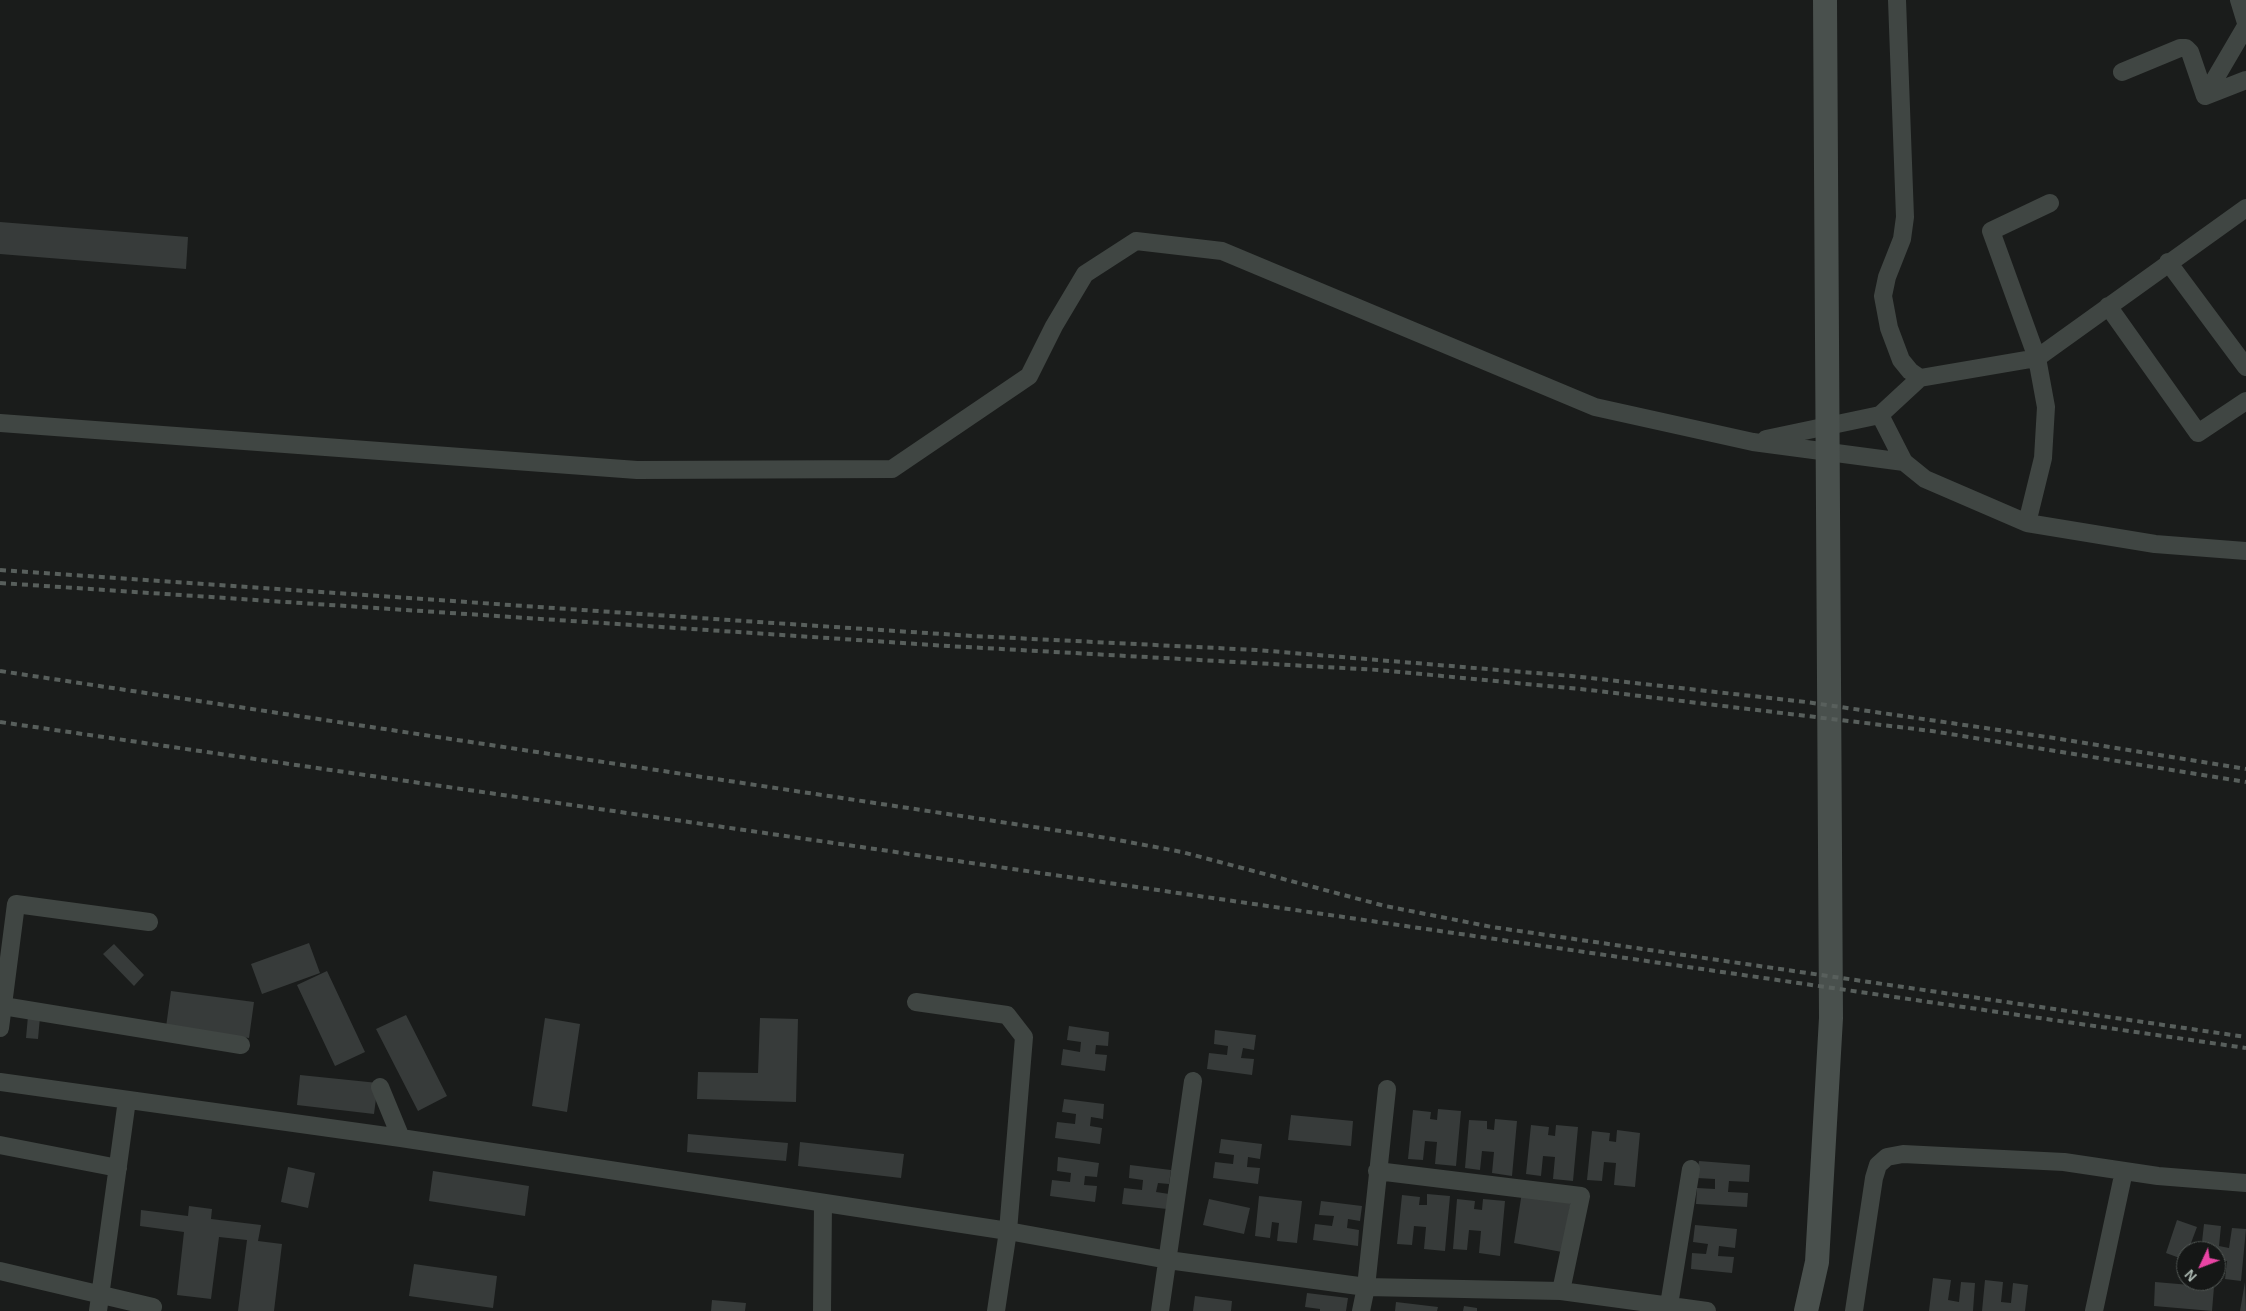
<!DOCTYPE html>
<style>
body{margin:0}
#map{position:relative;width:2246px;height:1311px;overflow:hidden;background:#1a1c1b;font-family:Helvetica,sans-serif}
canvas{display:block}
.north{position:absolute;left:2176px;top:1241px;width:50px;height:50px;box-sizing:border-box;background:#151716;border:1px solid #525855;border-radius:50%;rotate:227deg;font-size:14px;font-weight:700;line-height:20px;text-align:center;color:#adbab3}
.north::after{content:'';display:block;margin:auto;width:18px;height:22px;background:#e944a4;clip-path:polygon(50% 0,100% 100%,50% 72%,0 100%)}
</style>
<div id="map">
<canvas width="2246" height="1311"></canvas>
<div class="north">N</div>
</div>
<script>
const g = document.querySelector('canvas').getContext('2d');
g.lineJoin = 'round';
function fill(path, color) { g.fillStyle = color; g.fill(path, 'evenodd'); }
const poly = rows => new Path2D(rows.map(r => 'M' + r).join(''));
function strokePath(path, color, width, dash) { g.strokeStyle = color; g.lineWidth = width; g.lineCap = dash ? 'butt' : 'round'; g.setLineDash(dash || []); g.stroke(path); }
const building = poly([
 [0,222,188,237,186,269,0,254],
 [309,943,320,973,262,994,251,964],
 [114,944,144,975,134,986,103,954],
 [327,971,365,1052,335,1066,297,985],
 [171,991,254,1002,249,1038,166,1027],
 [406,1015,447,1096,418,1111,376,1029],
 [28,1016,40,1017,38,1039,26,1038],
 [545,1018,580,1024,567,1112,532,1106],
 [760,1018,798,1019,796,1102,697,1099,698,1072,758,1073],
 [1069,1026,1109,1032,1108,1046,1096,1045,1095,1054,1107,1055,1105,1071,1061,1065,1063,1049,1080,1052,1081,1042,1067,1040],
 [1215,1030,1256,1035,1254,1050,1243,1048,1241,1058,1254,1059,1252,1075,1207,1069,1209,1053,1227,1055,1228,1046,1214,1044],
 [300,1075,378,1083,374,1114,297,1105],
 [1064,1099,1104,1104,1103,1119,1091,1117,1090,1126,1102,1128,1100,1144,1055,1138,1057,1122,1075,1124,1076,1114,1062,1112],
 [1438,1109,1461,1111,1456,1166,1435,1164,1437,1142,1425,1141,1423,1160,1408,1159,1413,1110,1431,1112,1430,1119,1437,1120],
 [1291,1115,1353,1121,1351,1146,1288,1140],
 [1495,1119,1517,1121,1512,1176,1492,1173,1494,1152,1482,1151,1480,1170,1465,1168,1469,1120,1487,1121,1487,1129,1494,1130],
 [1531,1125,1549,1127,1548,1135,1555,1136,1556,1125,1578,1127,1573,1181,1553,1179,1555,1157,1543,1156,1541,1176,1526,1174],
 [1617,1130,1640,1133,1635,1187,1614,1185,1616,1163,1604,1162,1602,1181,1587,1180,1592,1131,1610,1133,1609,1141,1616,1142],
 [688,1134,788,1143,786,1161,687,1152],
 [1221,1139,1262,1144,1260,1159,1248,1157,1247,1167,1260,1168,1258,1184,1213,1178,1215,1162,1233,1164,1234,1155,1219,1153],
 [800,1142,904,1154,901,1178,798,1166],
 [1058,1157,1099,1163,1097,1177,1085,1176,1084,1185,1097,1186,1095,1202,1050,1196,1052,1180,1070,1182,1071,1173,1057,1171],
 [1699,1161,1750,1165,1749,1182,1729,1181,1728,1192,1748,1193,1747,1207,1696,1204,1697,1188,1715,1189,1715,1179,1697,1178],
 [1130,1165,1171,1170,1169,1184,1158,1183,1156,1192,1169,1194,1167,1209,1122,1204,1124,1188,1142,1190,1143,1180,1129,1178],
 [288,1167,315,1173,308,1208,281,1202],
 [433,1171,529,1186,525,1216,429,1201],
 [1522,1192,1571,1201,1562,1252,1514,1243],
 [1427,1194,1450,1196,1445,1251,1424,1249,1426,1227,1414,1226,1412,1245,1397,1244,1402,1195,1420,1197,1419,1205,1427,1205],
 [1259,1196,1302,1201,1297,1243,1277,1241,1279,1223,1272,1222,1270,1238,1255,1236],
 [1209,1199,1250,1208,1244,1234,1203,1225],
 [1457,1199,1475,1201,1474,1209,1482,1210,1483,1199,1505,1201,1500,1256,1479,1253,1481,1231,1469,1230,1467,1250,1453,1249],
 [1321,1201,1362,1206,1360,1221,1348,1219,1347,1228,1359,1230,1358,1246,1313,1240,1315,1224,1332,1226,1334,1216,1319,1215],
 [189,1206,212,1209,211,1219,261,1225,258,1241,282,1244,274,1311,238,1311,247,1240,219,1237,211,1299,177,1295,184,1232,140,1226,141,1210,188,1216],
 [2177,1220,2197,1227,2188,1251,2186,1251,2185,1260,2166,1253],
 [2204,1224,2221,1226,2219,1246,2229,1248,2232,1228,2246,1229,2241,1281,2225,1279,2227,1261,2216,1260,2216,1251,2201,1251],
 [1695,1225,1737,1229,1735,1248,1719,1246,1718,1256,1734,1257,1732,1273,1691,1269,1692,1253,1706,1254,1708,1244,1693,1242],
 [414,1264,497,1276,493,1308,409,1296],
 [1933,1278,1951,1280,1948,1300,1959,1302,1961,1282,1975,1283,1973,1311,1929,1311],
 [1985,1280,2003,1282,2001,1302,2011,1303,2013,1283,2028,1285,2025,1311,1982,1311],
 [2155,1282,2214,1287,2212,1311,2154,1306],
 [2245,1282,2246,1311,2240,1311],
 [1307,1293,1348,1298,1346,1311,1320,1311,1320,1309,1305,1307],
 [1195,1296,1232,1301,1231,1311,1193,1311],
 [712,1300,746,1303,745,1311,711,1311],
 [1396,1302,1438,1307,1437,1311,1395,1311],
 [1464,1306,1477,1308,1477,1311,1463,1311]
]);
const street = poly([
 [1897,0,1905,217,1902,239,1887,277,1883,296,1889,328,1901,360,1910,371,1920,378],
 [2239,0,2246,23],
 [2246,26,2205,96,2246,80],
 [2122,72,2180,48,2186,48,2190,52,2205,96],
 [2168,262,2246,367],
 [2108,306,2198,433,2246,401],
 [0,423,637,470,892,469,1029,376,1054,326,1085,274,1136,241,1222,251,1595,407,1753,442,1904,462,1925,479,2027,523,2155,544,2246,551],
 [1766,439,1880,415],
 [1904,462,1880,415,1920,378,2037,358,2246,208],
 [2027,523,2043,458,2046,407,2037,358,1991,231,2050,203],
 [916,1002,1007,1015,1024,1037,1008,1231,996,1311],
 [3,1006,241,1045],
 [0,1028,16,904,149,922],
 [0,1082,401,1138,1008,1231,1168,1260,1366,1287,1561,1291,1707,1311],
 [380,1087,401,1138],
 [0,1145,118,1168],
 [1377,1171,1581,1196,1561,1291],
 [0,1271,153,1307],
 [1669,1305,1691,1169],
 [98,1311,127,1100],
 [822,1311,823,1203],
 [1160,1311,1193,1081],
 [1361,1311,1366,1287,1387,1089],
 [1854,1311,1874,1178,1878,1165,1887,1157,1903,1154,2064,1162,2158,1176,2246,1183],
 [2094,1311,2124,1171]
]);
const secondary = poly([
 [1806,1311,1817,1262,1831,1018,1825,0]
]);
const rail = poly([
 [0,570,758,622,973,636,1257,650,1572,676,1806,702,2054,738,2246,769],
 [0,583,948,646,1379,670,1590,690,1932,731,2246,782],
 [0,671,1107,838,1182,852,1385,906,1492,927,2246,1037],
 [0,722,2246,1048]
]);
fill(building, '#373b3a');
strokePath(street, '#404643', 18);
strokePath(secondary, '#49504d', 24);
strokePath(rail, '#585f5c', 4, [6, 5]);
</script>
